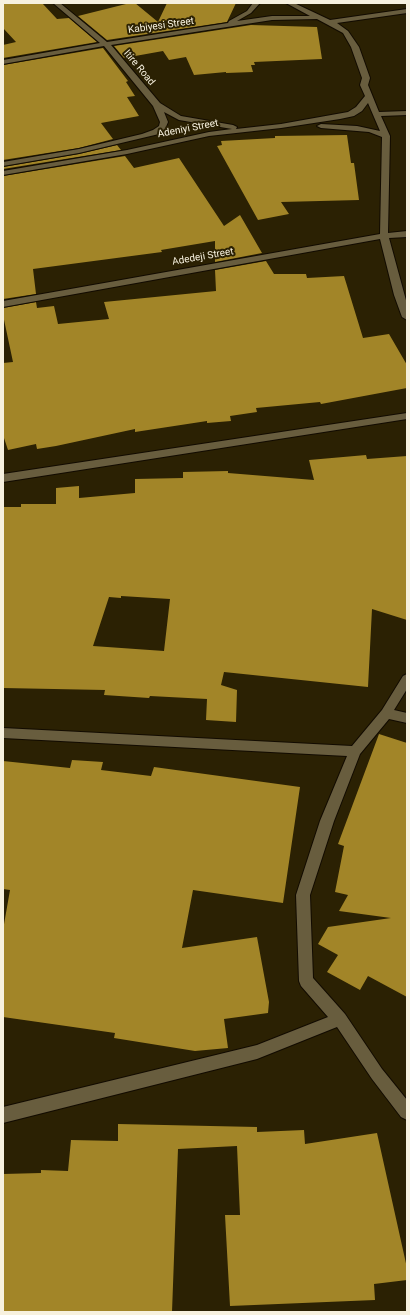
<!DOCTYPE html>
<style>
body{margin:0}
#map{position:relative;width:410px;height:1315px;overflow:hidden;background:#2b2103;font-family:Roboto,sans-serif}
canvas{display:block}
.frame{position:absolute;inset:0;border:4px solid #f7f1df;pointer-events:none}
</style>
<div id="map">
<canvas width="410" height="1315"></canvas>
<div class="frame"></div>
</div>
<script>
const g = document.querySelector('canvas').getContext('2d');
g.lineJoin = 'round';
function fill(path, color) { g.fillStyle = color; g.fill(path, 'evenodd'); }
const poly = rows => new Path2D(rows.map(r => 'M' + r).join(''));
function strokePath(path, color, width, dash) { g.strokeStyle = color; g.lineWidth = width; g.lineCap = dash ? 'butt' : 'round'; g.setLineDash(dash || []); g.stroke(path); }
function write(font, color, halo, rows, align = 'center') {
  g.font = font + ' Roboto,sans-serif'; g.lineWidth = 4; g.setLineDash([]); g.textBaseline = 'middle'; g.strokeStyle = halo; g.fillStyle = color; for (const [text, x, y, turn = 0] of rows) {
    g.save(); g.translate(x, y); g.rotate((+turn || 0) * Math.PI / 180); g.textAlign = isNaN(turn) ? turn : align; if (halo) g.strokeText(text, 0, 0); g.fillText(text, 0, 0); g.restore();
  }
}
const building = poly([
 [3,3,42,3,57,19,69,18,97,42,3,58,3,45,16,42,3,28],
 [130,3,135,3,158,22,167,3,236,3,227,22,107,40,78,16],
 [251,25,317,27,322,59,254,62,255,65,251,65,253,72,226,73,226,72,194,75,186,57,169,60,163,51,124,58,114,46],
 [103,48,128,81,126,82,135,96,127,97,139,116,101,123,113,139,79,148,3,160,3,65],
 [347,135,351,163,354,163,359,200,281,202,289,214,258,220,217,146,222,145,221,141,275,138,275,136],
 [117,145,121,150,3,169,3,167,79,154],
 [125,156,134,168,179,158,224,226,240,215,262,253,215,262,215,241,161,250,162,252,33,269,36,294,3,299,3,176],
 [266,261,274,274,306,274,307,278,344,276,363,338,389,334,407,365,407,388,321,404,320,402,256,408,257,412,230,416,231,421,207,423,207,421,135,432,135,429,56,446,37,449,36,444,8,450,3,435,3,363,13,362,3,315,3,308,36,302,37,308,54,306,58,324,109,319,104,302,216,291,215,270],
 [366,455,367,459,407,456,407,620,372,609,368,687,224,672,221,685,237,690,236,722,206,720,207,699,150,696,149,698,104,695,105,690,3,688,3,507,21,507,21,504,56,504,56,488,79,486,79,498,135,493,135,479,183,478,183,472,228,471,228,473,314,480,309,460],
 [121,596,170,599,164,651,93,646,109,597,121,598],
 [379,734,407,743,407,997,368,976,360,990,327,972,338,955,318,944,328,927,391,918,339,911,348,895,335,892,344,846,338,844],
 [72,760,103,762,101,770,151,776,154,767,300,787,283,903,193,890,182,948,257,937,269,1002,268,1013,224,1019,228,1048,195,1051,114,1038,115,1033,3,1017,3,930,10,890,3,889,3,761,70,768],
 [118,1124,257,1127,257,1132,304,1130,305,1144,377,1133,407,1268,407,1280,374,1284,375,1300,230,1306,225,1215,240,1215,237,1146,178,1149,172,1312,3,1312,3,1174,41,1173,41,1170,68,1171,71,1140,118,1141]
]);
const minor = poly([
 [53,3,60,3,107,42,228,23,229,21,247,11,253,3,260,3,251,13,237,21,272,16,310,16,286,3,294,3,330,20,407,9,407,13,337,23,348,31,359,47,370,78,368,85,379,112,407,111,407,115,381,116,390,136,388,233,407,231,407,237,389,238,407,304,407,320,402,317,394,295,380,239,3,307,3,301,380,234,382,137,369,132,321,128,317,126,321,124,357,126,380,131,368,103,362,111,354,116,340,119,281,128,209,136,127,154,3,175,3,171,127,150,209,132,232,129,179,120,164,112,168,122,165,129,159,134,79,153,3,166,3,162,79,149,142,134,153,130,159,126,160,122,153,106,104,46,3,64,3,60,100,43,53,3],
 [317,19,343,33,351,47,362,78,360,85,365,96,356,107,348,112,281,124,236,129,237,127,233,125,181,116,160,103,111,45,272,20,317,19],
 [407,413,407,419,3,482,3,474,407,413],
 [407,674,407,689,394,710,407,713,407,723,389,719,360,754,334,821,310,895,313,978,345,1014,382,1069,407,1100,407,1120,401,1117,372,1079,337,1027,257,1059,3,1123,3,1107,257,1045,328,1017,301,986,299,981,296,895,320,821,347,756,3,738,3,728,352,746,382,710,403,676,407,674]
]);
const farStreetnames = [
 ["Kabiyesi Street",161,26,-8],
 ["Itire Road",139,68,50],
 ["Adeniyi Street",188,129,-11],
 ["Adedeji Street",203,257,-10]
];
fill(building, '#a28528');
strokePath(minor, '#120b00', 2);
fill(minor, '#685d3e');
write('10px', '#f7f1df', '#2b2103', farStreetnames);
</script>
